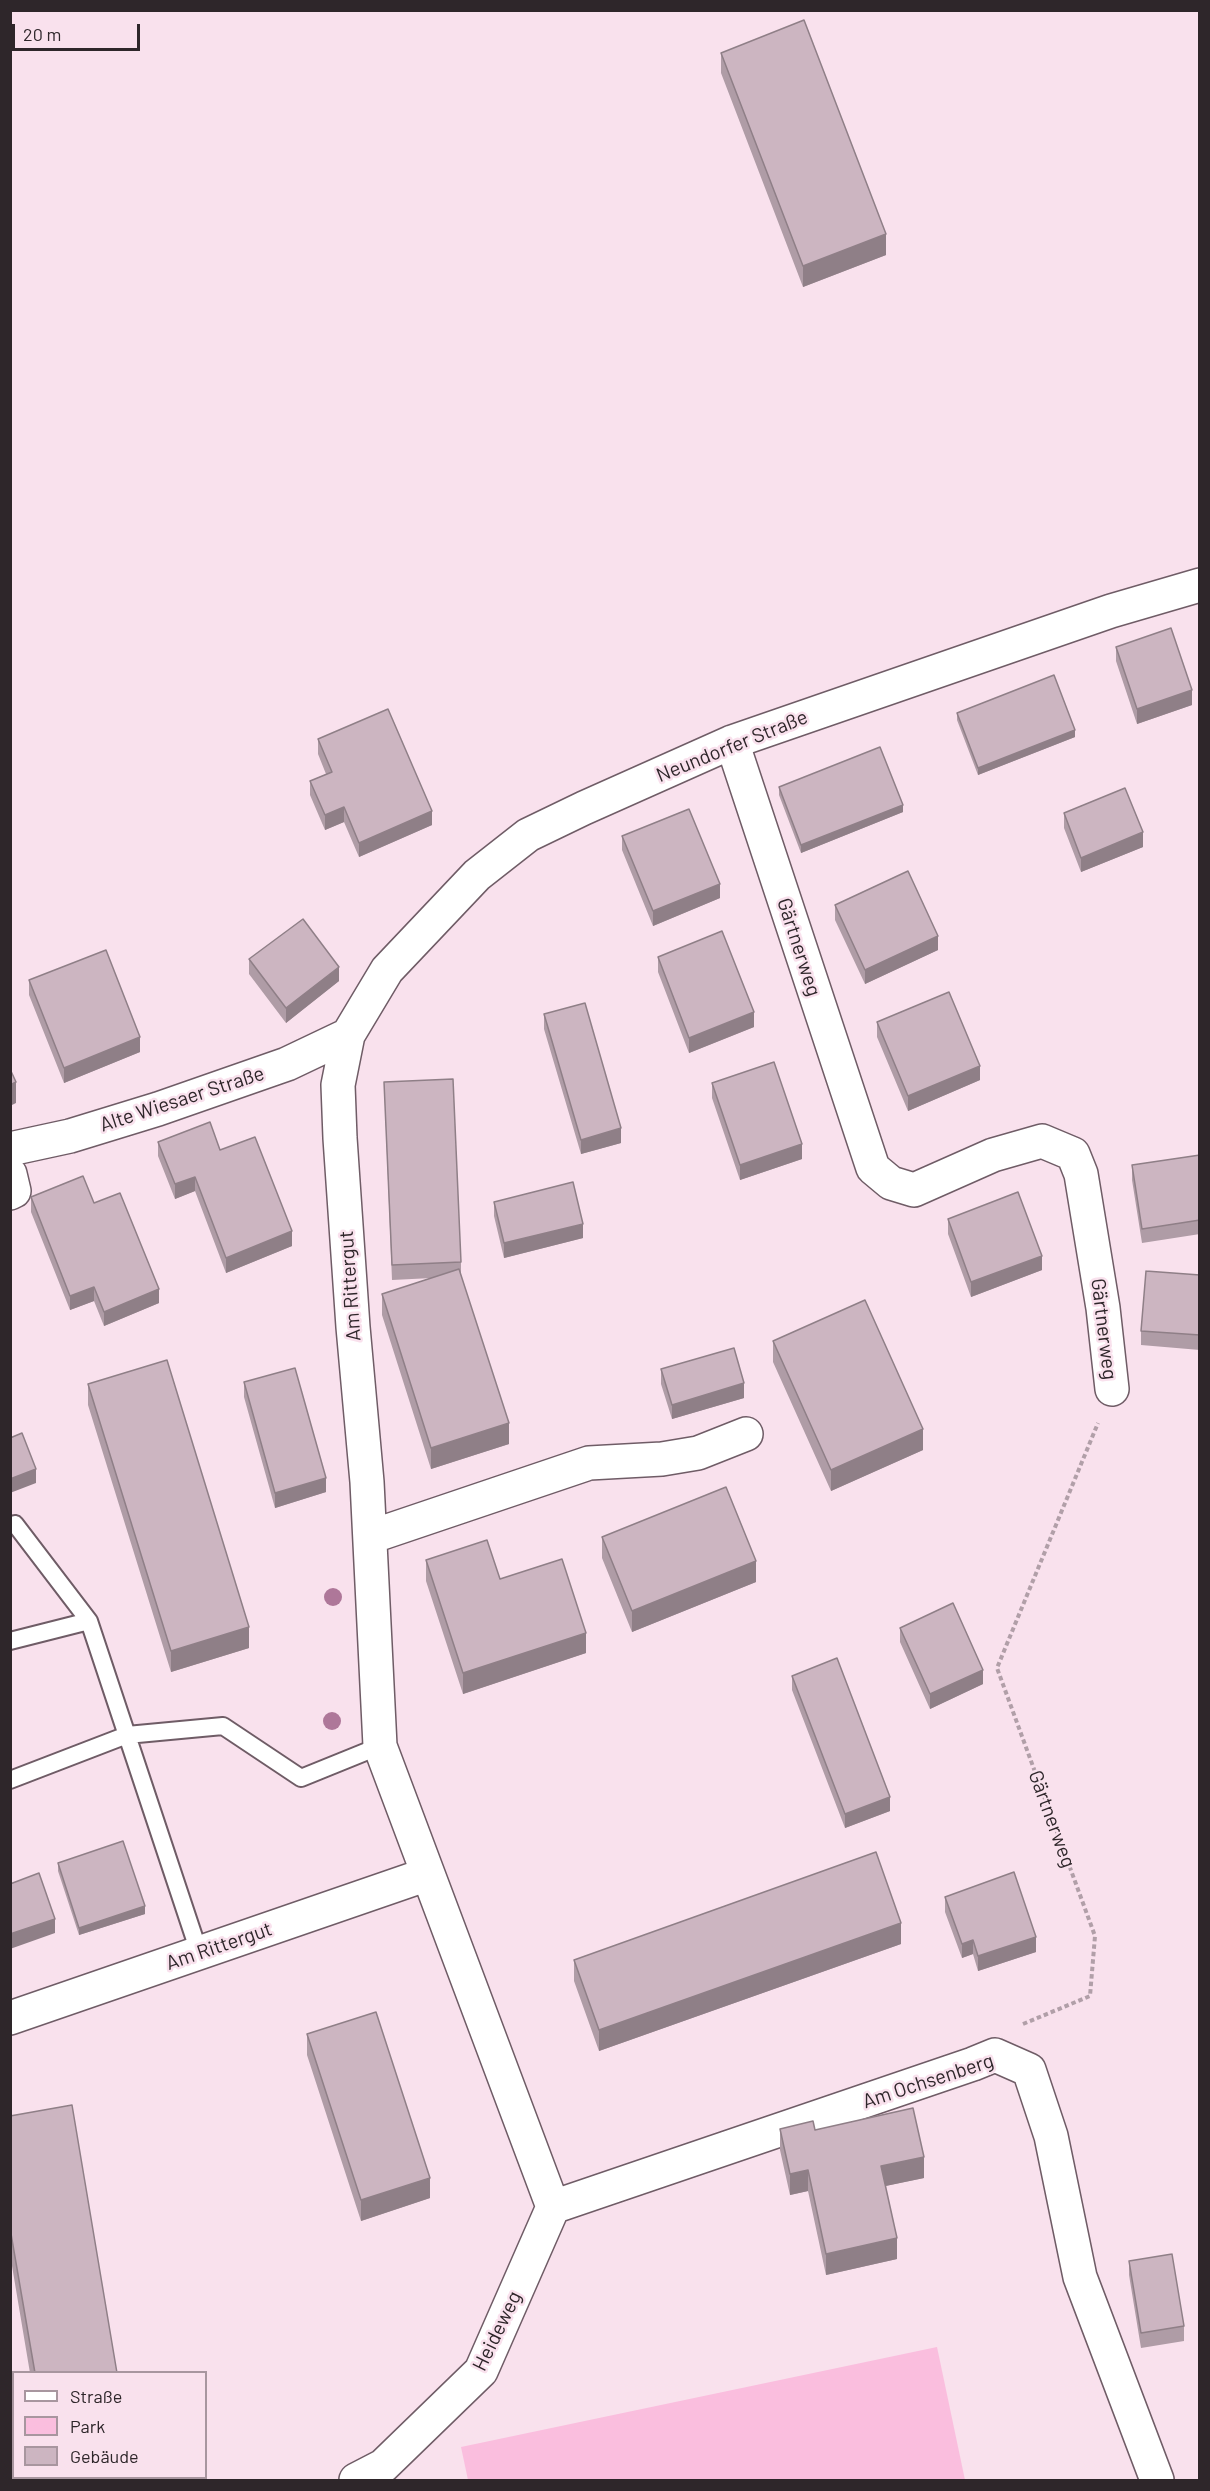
<!DOCTYPE html>
<meta charset="utf-8">
<style>
body{margin:0}
#map{position:relative;width:1210px;height:2491px;overflow:hidden;background:#f9e1ed;font-family:Barlow,sans-serif}
canvas{display:block}
.frame{position:absolute;inset:0;border:12px solid #2e262a;pointer-events:none}
.legend{position:absolute;left:12px;top:2371px;width:195px;height:108px;box-sizing:border-box;background:#f9e1ed;border:2px solid #a8969f;margin:0;padding:8px 10px;list-style:none;font-size:18px;color:#2e262a}
.legend li{display:flex;align-items:center;gap:12px;height:30px}
.legend b{width:30px;border:2px solid #a8969f}
.scale{position:absolute;left:12px;top:24px;width:128px;height:27px;box-sizing:border-box;border:3px solid #2e262a;border-top:0;padding-left:8px;font-size:18px;line-height:21px;white-space:nowrap;color:#2e262a;-webkit-text-stroke:4px #f9e1ed;paint-order:stroke}
</style>
<div id="map">
<canvas width="1210" height="2491"></canvas>
<div class="frame"></div>
<ul class="legend">
<li><b style="height:8px;background:#fff"></b>Straße</li>
<li><b style="height:16px;background:#fabede"></b>Park</li>
<li><b style="height:16px;background:#ccb5c1"></b>Gebäude</li>
</ul>
<div class="scale">20 m</div>
</div>
<script>
const g = document.querySelector('canvas').getContext('2d');
g.lineJoin = 'round';
function fill(path, color) { g.fillStyle = color; g.fill(path, 'evenodd'); }
const poly = rows => new Path2D(rows.map(r => 'M' + r).join(''));
function strokePath(path, color, width, dash) { g.strokeStyle = color; g.lineWidth = width; g.lineCap = dash ? 'butt' : 'round'; g.setLineDash(dash || []); g.stroke(path); }
function write(font, color, halo, rows, align = 'center') {
  g.font = font + ' Barlow,sans-serif'; g.lineWidth = 5; g.setLineDash([]); g.textBaseline = 'middle'; g.strokeStyle = halo; g.fillStyle = color; for (const [text, x, y, turn = 0] of rows) {
    g.save(); g.translate(x, y); g.rotate((+turn || 0) * Math.PI / 180); g.textAlign = isNaN(turn) ? turn : align; if (halo) g.strokeText(text, 0, 0); g.fillText(text, 0, 0); g.restore();
  }
}
const green = poly([
 [937,2347,965,2480,468,2480,461,2447]
]);
const path = poly([
 [1023,2024,1090,1996,1095,1936,997,1668,1098,1423]
]);
const service = poly([
 [15,1524,89,1621,199,1952],
 [10,1641,89,1621],
 [10,1780,127,1735,223,1726,301,1778,380,1746]
]);
const minor = poly([
 [732,742,873,1168,891,1183,914,1190,993,1155,1042,1141,1073,1154,1081,1174,1103,1308,1112,1389],
 [10,1149,70,1136,158,1109,287,1064,348,1035],
 [10,1174,14,1191,10,1193],
 [370,1537,589,1463,662,1459,698,1453,746,1434],
 [10,2018,428,1874],
 [553,2207,380,1746,367,1482,353,1327,340,1138,338,1085,348,1035,387,970,477,875,528,835,584,808,732,742,1111,611,1200,585],
 [553,2207,973,2064,995,2055,1029,2070,1051,2136,1080,2277,1157,2480],
 [356,2480,383,2466,481,2371,553,2207]
]);
const trees = [
 [333,1597],
 [332,1721]
];
const wall = poly([
 [721,53,886,255,803,287,721,73],
 [1116,647,1192,705,1137,724,1116,661],
 [957,713,1075,737,978,775,957,720],
 [318,739,432,825,359,857,344,822,325,830,310,795,310,781,326,774,318,754],
 [779,787,903,812,801,853,779,795],
 [1064,813,1143,847,1081,872,1064,828],
 [622,836,720,898,653,926,622,850],
 [835,905,938,950,865,984,835,920],
 [10,910,12,919,12,933,10,934],
 [658,957,754,1027,689,1053,658,972],
 [249,959,339,981,286,1023,249,974],
 [29,980,140,1052,64,1083,29,995],
 [544,1014,621,1143,581,1154,544,1029],
 [877,1022,980,1080,908,1111,877,1037],
 [384,1082,461,1262,461,1275,509,1444,431,1469,382,1315,382,1294,432,1278,392,1280],
 [712,1083,802,1159,740,1180,712,1098],
 [158,1142,220,1150,292,1246,226,1273,195,1191,175,1199,158,1156],
 [1200,1155,1200,1234,1142,1243,1132,1180,1132,1165],
 [31,1197,94,1203,159,1303,104,1326,94,1301,70,1310,31,1212],
 [494,1202,583,1238,504,1258,494,1216],
 [948,1219,1042,1270,971,1297,948,1234],
 [1200,1275,1200,1350,1141,1345,1141,1331],
 [773,1341,923,1450,831,1491,773,1362],
 [661,1369,744,1398,672,1419,661,1384],
 [244,1382,326,1492,275,1508,244,1397],
 [88,1384,249,1648,171,1672,88,1405],
 [602,1537,756,1582,632,1632,602,1558],
 [426,1560,500,1579,586,1653,463,1694,426,1581],
 [900,1628,983,1684,930,1709,900,1642],
 [792,1676,890,1811,845,1828,792,1690],
 [58,1863,145,1914,79,1935,58,1871],
 [945,1897,1036,1952,978,1971,973,1954,962,1958,945,1912],
 [901,1944,599,2051,574,1981,574,1960],
 [307,2034,430,2198,361,2221,307,2055],
 [10,2116,117,2373,30,2373,10,2254],
 [780,2129,815,2130,924,2178,885,2186,897,2259,826,2275,808,2191,790,2195,780,2150],
 [1129,2261,1184,2326,1184,2341,1141,2348,1129,2275],
 [48,2478,130,2478,115,2481,48,2481]
]);
const shadedWall = poly([
 [886,234,886,255,803,287,803,266],
 [1192,690,1192,705,1137,724,1137,709],
 [1075,730,1075,737,978,775,978,768],
 [903,805,903,812,801,853,801,845],
 [344,807,344,822,325,830,325,815],
 [432,811,432,825,359,857,359,843],
 [1143,832,1143,847,1081,872,1081,858],
 [720,884,720,898,653,926,653,911],
 [938,936,938,950,865,984,865,970],
 [339,967,339,981,286,1023,286,1008],
 [754,1012,754,1027,689,1053,689,1038],
 [140,1037,140,1052,64,1083,64,1068],
 [980,1066,980,1080,908,1111,908,1096],
 [16,1082,16,1103,10,1106,10,1085],
 [621,1128,621,1143,581,1154,581,1140],
 [802,1144,802,1159,740,1180,740,1165],
 [195,1177,195,1191,175,1199,175,1184],
 [583,1224,583,1238,504,1258,504,1243],
 [292,1231,292,1246,226,1273,226,1258],
 [1042,1256,1042,1270,971,1297,971,1282],
 [94,1287,94,1301,70,1310,70,1296],
 [159,1289,159,1303,104,1326,104,1312],
 [744,1383,744,1398,672,1419,672,1405],
 [509,1423,509,1444,431,1469,431,1448],
 [923,1429,923,1450,831,1491,831,1470],
 [36,1469,36,1483,10,1493,10,1479],
 [326,1478,326,1492,275,1508,275,1493],
 [756,1561,756,1582,632,1632,632,1611],
 [249,1627,249,1648,171,1672,171,1651],
 [586,1633,586,1653,463,1694,463,1673],
 [983,1670,983,1684,930,1709,930,1694],
 [890,1797,890,1811,845,1828,845,1814],
 [145,1906,145,1914,79,1935,79,1928],
 [55,1919,55,1933,10,1949,10,1934],
 [901,1923,901,1944,599,2051,599,2030],
 [1036,1937,1036,1952,978,1971,978,1956],
 [973,1940,973,1954,962,1958,962,1944],
 [924,2157,924,2178,881,2187,881,2166],
 [808,2170,808,2191,790,2195,790,2174],
 [430,2178,430,2198,361,2221,361,2200],
 [897,2238,897,2259,826,2275,826,2254]
]);
const building = poly([
 [804,20,886,234,803,266,721,53,804,20],
 [1171,628,1192,690,1137,709,1116,647,1171,628],
 [1054,675,1075,730,978,768,957,713,1054,675],
 [388,709,432,811,359,843,344,807,325,815,310,781,332,772,318,739,388,709],
 [880,747,903,805,801,845,779,787,880,747],
 [1125,788,1143,832,1081,858,1064,813,1125,788],
 [689,809,720,884,653,911,622,836,689,809],
 [908,871,938,936,865,970,835,905,908,871],
 [303,919,339,967,286,1008,249,959,303,919],
 [722,931,754,1012,689,1038,658,957,722,931],
 [106,950,140,1037,64,1068,29,980,106,950],
 [949,992,980,1066,908,1096,877,1022,949,992],
 [585,1003,621,1128,581,1140,544,1014,585,1003],
 [774,1062,802,1144,740,1165,712,1083,774,1062],
 [10,1069,16,1082,10,1085,10,1069],
 [453,1079,461,1262,392,1265,384,1082,453,1079],
 [210,1122,220,1150,255,1137,292,1231,226,1258,195,1177,175,1184,158,1142,210,1122],
 [1200,1155,1200,1220,1142,1229,1132,1165,1200,1155],
 [83,1176,94,1203,120,1193,159,1289,104,1312,94,1287,70,1296,31,1197,83,1176],
 [573,1182,583,1224,504,1243,494,1202,573,1182],
 [1018,1192,1042,1256,971,1282,948,1219,1018,1192],
 [459,1269,509,1423,431,1448,382,1294,459,1269],
 [1146,1271,1200,1275,1200,1335,1141,1331,1146,1271],
 [865,1300,923,1429,831,1470,773,1341,865,1300],
 [734,1348,744,1383,672,1405,661,1369,734,1348],
 [167,1360,249,1627,171,1651,88,1384,167,1360],
 [295,1368,326,1478,275,1493,244,1382,295,1368],
 [22,1433,36,1469,10,1479,10,1438,22,1433],
 [726,1487,756,1561,632,1611,602,1537,726,1487],
 [487,1540,500,1579,562,1559,586,1633,463,1673,426,1560,487,1540],
 [953,1603,983,1670,930,1694,900,1628,953,1603],
 [837,1658,890,1797,845,1814,792,1676,837,1658],
 [123,1841,145,1906,79,1928,58,1863,123,1841],
 [876,1852,901,1923,599,2030,574,1960,876,1852],
 [1014,1872,1036,1937,978,1956,973,1940,962,1944,945,1897,1014,1872],
 [39,1873,55,1919,10,1934,10,1884,39,1873],
 [376,2012,430,2178,361,2200,307,2034,376,2012],
 [72,2105,117,2373,35,2373,10,2228,10,2116,72,2105],
 [913,2108,924,2157,881,2166,897,2238,826,2254,808,2170,790,2174,780,2129,813,2121,815,2130,913,2108],
 [1172,2254,1184,2326,1141,2333,1129,2261,1172,2254]
]);
const streetNames = [
 ["Neundorfer Straße",732,746,-22],
 ["Gärtnerweg",799,947,72],
 ["Alte Wiesaer Straße",182,1099,-18],
 ["Am Rittergut",350,1286,-94],
 ["Gärtnerweg",1104,1329,83],
 ["Gärtnerweg",1052,1819,70],
 ["Am Rittergut",219,1946,-19],
 ["Am Ochsenberg",928,2081,-18],
 ["Heideweg",497,2331,-64]
];
fill(green, '#fabede');
strokePath(service, '#6f5c66', 20);
strokePath(minor, '#6f5c66', 36);
strokePath(path, '#b19fa8', 4, [4.5, 3]);
strokePath(service, '#fff', 16);
strokePath(minor, '#fff', 33);
g.fillStyle = '#ae7799';
for (const [x, y] of trees) { g.beginPath(); g.arc(x, y, 9, 0, 2 * Math.PI); g.fill(); }
fill(wall, '#af9ca6');
fill(shadedWall, '#8f7f87');
fill(building, '#ccb5c1');
strokePath(building, '#8f7f87', 1.5);
write('20px', '#2e262a', '#f9e1ed', streetNames);
</script>
